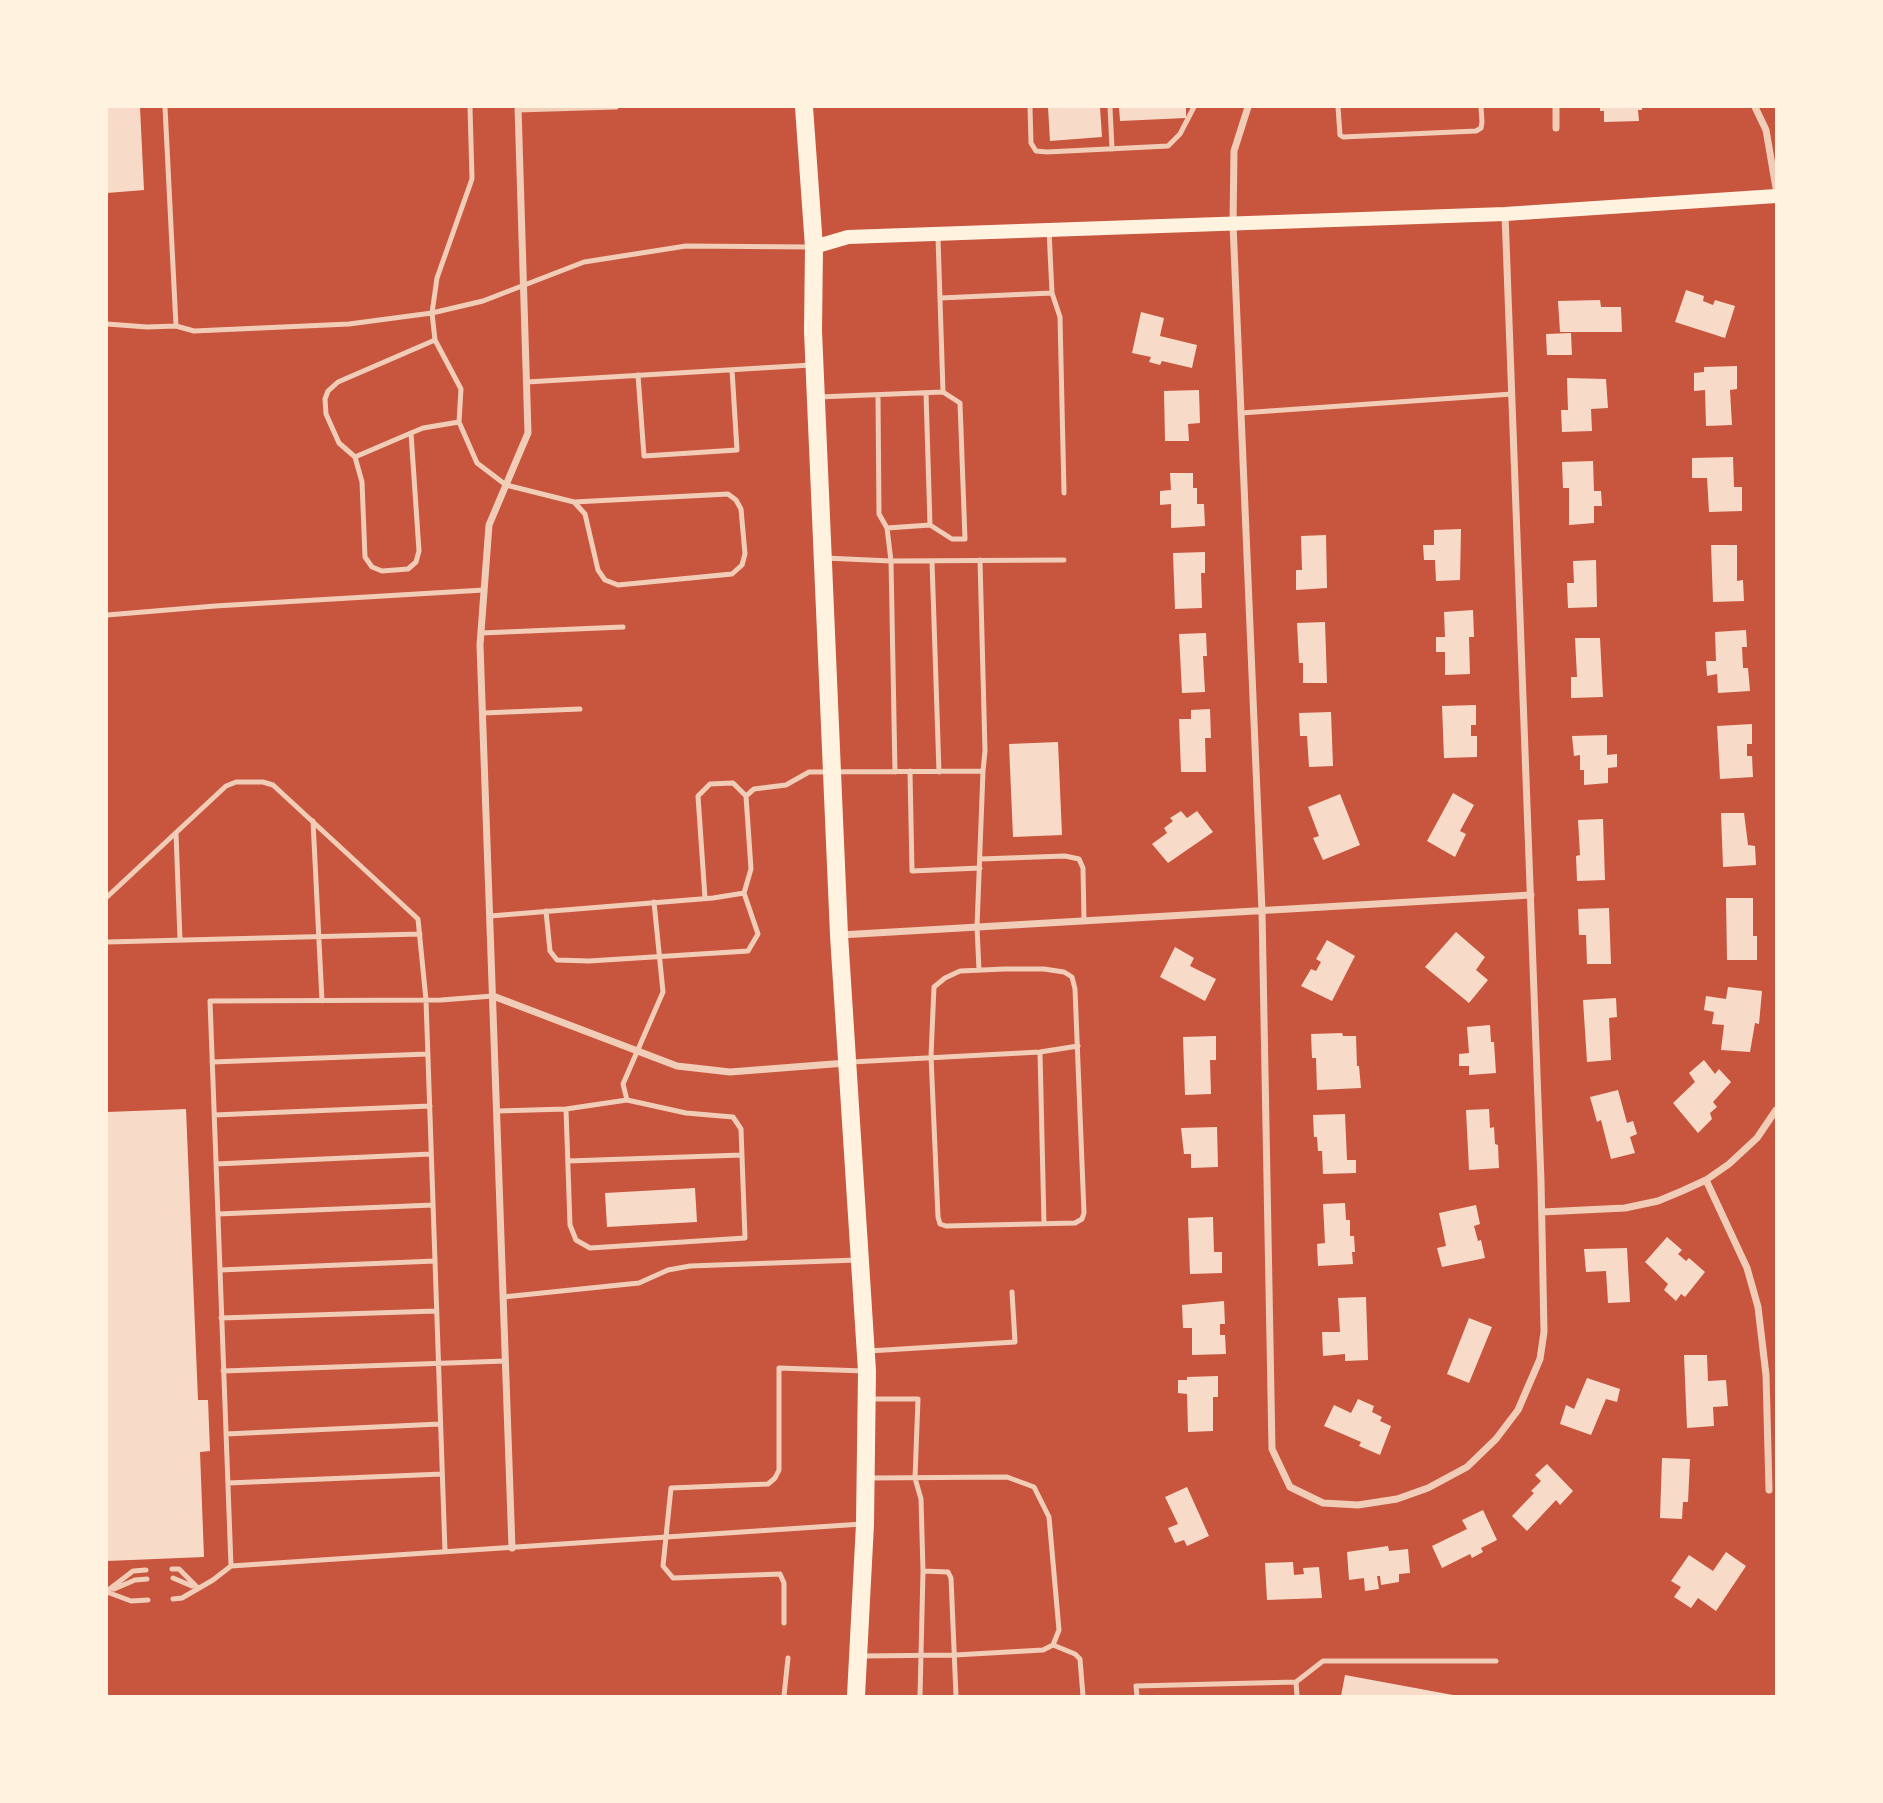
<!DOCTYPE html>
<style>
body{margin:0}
#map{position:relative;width:1883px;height:1803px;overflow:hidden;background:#c8553d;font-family:"Fira Sans",sans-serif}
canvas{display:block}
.frame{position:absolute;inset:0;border:108px solid #fff3e0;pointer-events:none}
</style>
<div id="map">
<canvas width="1883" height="1803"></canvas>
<div class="frame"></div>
</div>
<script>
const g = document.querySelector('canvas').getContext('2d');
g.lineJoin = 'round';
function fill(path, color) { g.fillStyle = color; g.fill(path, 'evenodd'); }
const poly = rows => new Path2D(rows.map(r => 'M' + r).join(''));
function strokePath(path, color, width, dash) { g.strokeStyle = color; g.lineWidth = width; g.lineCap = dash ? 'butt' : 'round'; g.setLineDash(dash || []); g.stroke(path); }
const building = poly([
 [107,107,140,107,144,190,107,193],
 [1048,107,1100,107,1102,137,1050,141],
 [1119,107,1186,107,1186,118,1120,121],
 [1600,107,1642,107,1642,110,1638,110,1639,121,1604,122,1604,111,1600,111],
 [1686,290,1704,296,1703,301,1713,305,1715,300,1735,306,1725,338,1675,322],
 [1600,300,1601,307,1621,307,1622,332,1560,332,1558,301],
 [1141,312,1164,318,1160,336,1197,345,1192,368,1162,361,1160,365,1149,362,1151,357,1132,353],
 [1571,333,1572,355,1547,355,1546,334],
 [1737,366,1737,389,1730,390,1732,425,1706,426,1705,390,1694,391,1694,373,1704,372,1704,367],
 [1567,378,1606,379,1608,408,1591,409,1592,431,1562,432,1561,410,1568,410],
 [1199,390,1200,423,1188,424,1189,441,1165,441,1164,391],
 [1733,457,1734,487,1742,487,1742,511,1709,512,1707,478,1692,478,1692,458],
 [1593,461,1594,491,1601,491,1602,506,1594,506,1594,523,1569,525,1569,488,1563,488,1562,462],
 [1170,473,1193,473,1193,488,1197,488,1197,504,1204,504,1205,526,1171,528,1171,504,1160,505,1160,491,1171,490],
 [1461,529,1460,580,1436,581,1435,560,1424,560,1423,545,1434,545,1434,530],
 [1326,535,1327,588,1296,590,1296,570,1302,570,1301,536],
 [1711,545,1737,545,1737,581,1743,580,1744,601,1713,602],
 [1205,552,1205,573,1201,573,1202,608,1175,609,1173,553],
 [1596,560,1597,607,1568,608,1567,583,1574,583,1573,561],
 [1473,610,1474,637,1469,637,1470,674,1445,675,1445,652,1436,652,1436,637,1445,637,1444,612],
 [1325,622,1327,683,1303,683,1303,663,1299,663,1297,623],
 [1746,630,1747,647,1742,647,1743,668,1748,668,1750,691,1718,693,1717,674,1707,676,1706,661,1716,661,1715,632],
 [1206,633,1207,656,1203,656,1205,692,1182,693,1179,634],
 [1575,638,1600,638,1603,697,1571,698,1571,677,1577,677],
 [1476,705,1476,725,1471,725,1471,736,1477,736,1477,757,1444,758,1442,706],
 [1210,709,1211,738,1205,738,1206,772,1181,772,1179,719,1191,719,1191,710],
 [1331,712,1333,766,1309,767,1307,736,1300,736,1299,713],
 [1752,724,1752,744,1747,744,1747,756,1752,756,1753,777,1720,779,1717,726],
 [1607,735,1607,755,1617,754,1617,767,1608,768,1608,783,1584,785,1584,770,1580,770,1580,755,1574,756,1572,736],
 [1058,742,1062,835,1013,837,1009,744],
 [1453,793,1474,805,1460,831,1466,834,1455,857,1427,841],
 [1340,794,1360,845,1323,860,1313,838,1319,836,1308,807],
 [1181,811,1187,818,1197,811,1213,832,1168,863,1152,844,1167,833,1164,828,1173,821,1170,818],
 [1721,813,1744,813,1748,845,1755,846,1756,865,1723,867],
 [1603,819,1605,880,1577,881,1576,856,1580,855,1578,820],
 [1726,898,1753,898,1753,936,1757,936,1757,960,1727,960],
 [1609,908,1611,964,1587,964,1586,935,1579,935,1578,909],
 [1456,932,1485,957,1476,970,1488,980,1469,1003,1425,967],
 [1327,940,1355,956,1332,1001,1301,986,1311,969,1316,971,1321,962,1316,959],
 [1175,947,1194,958,1190,966,1216,979,1205,1001,1160,977],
 [1728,987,1762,991,1759,1024,1755,1023,1750,1052,1721,1050,1724,1025,1712,1024,1714,1012,1704,1010,1706,996,1726,999],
 [1616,998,1617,1017,1609,1018,1611,1060,1587,1062,1583,1000],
 [1490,1025,1491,1042,1494,1042,1496,1073,1469,1075,1469,1066,1459,1066,1459,1054,1469,1053,1467,1027],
 [1342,1033,1343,1036,1356,1036,1357,1066,1359,1066,1361,1088,1317,1090,1316,1058,1312,1058,1311,1034],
 [1216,1036,1216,1060,1210,1060,1211,1094,1185,1095,1183,1037],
 [1704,1060,1715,1074,1719,1069,1731,1082,1713,1102,1717,1107,1710,1113,1712,1119,1698,1133,1673,1103,1695,1082,1689,1073],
 [1618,1090,1627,1123,1633,1121,1637,1134,1630,1137,1635,1153,1611,1159,1601,1120,1597,1122,1590,1097],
 [186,1109,198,1400,208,1400,210,1451,200,1452,204,1557,107,1561,107,1112],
 [1489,1109,1490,1128,1494,1127,1495,1144,1498,1145,1499,1168,1469,1170,1466,1110],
 [1345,1114,1347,1160,1356,1160,1356,1173,1323,1174,1322,1151,1318,1151,1317,1137,1314,1137,1313,1115],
 [1217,1127,1218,1167,1191,1168,1191,1154,1184,1154,1181,1128],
 [695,1188,697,1222,607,1227,605,1193],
 [1345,1203,1346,1220,1350,1220,1350,1236,1354,1236,1355,1252,1352,1252,1353,1264,1318,1266,1317,1244,1325,1243,1323,1204],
 [1476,1205,1480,1224,1474,1226,1478,1241,1481,1240,1485,1258,1442,1267,1437,1248,1446,1246,1439,1213],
 [1213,1217,1214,1252,1222,1252,1222,1273,1190,1274,1188,1218],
 [1667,1237,1682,1250,1678,1254,1686,1261,1689,1258,1705,1272,1685,1297,1681,1294,1676,1301,1664,1290,1668,1284,1645,1262],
 [1627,1248,1630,1302,1608,1303,1606,1271,1586,1272,1584,1249],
 [1366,1297,1368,1360,1345,1361,1345,1354,1323,1356,1322,1332,1340,1332,1338,1298],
 [1224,1301,1225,1324,1220,1324,1220,1335,1225,1335,1226,1354,1192,1355,1192,1328,1183,1328,1182,1305],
 [1469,1318,1492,1327,1469,1383,1447,1374],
 [1684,1355,1707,1355,1708,1381,1726,1380,1728,1406,1713,1407,1714,1426,1687,1428],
 [1218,1376,1218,1397,1213,1397,1213,1431,1188,1432,1187,1394,1178,1393,1178,1380,1187,1380,1187,1377],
 [1587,1378,1620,1389,1617,1402,1606,1399,1591,1435,1560,1424,1566,1405,1574,1409],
 [1358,1399,1374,1406,1372,1412,1382,1417,1380,1421,1391,1426,1380,1455,1359,1446,1361,1442,1324,1426,1334,1405,1351,1413],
 [1662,1458,1690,1459,1688,1502,1683,1502,1682,1519,1660,1518],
 [1547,1464,1573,1491,1560,1505,1556,1500,1527,1531,1512,1516,1534,1493,1531,1491,1541,1481,1535,1475],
 [1187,1487,1209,1536,1187,1546,1184,1540,1175,1543,1168,1528,1178,1524,1165,1497],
 [1483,1510,1497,1540,1481,1548,1483,1552,1472,1558,1470,1554,1442,1568,1432,1546,1467,1529,1462,1520],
 [1388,1546,1389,1551,1408,1549,1410,1573,1399,1574,1399,1582,1381,1585,1380,1576,1377,1576,1379,1589,1365,1591,1364,1578,1349,1580,1347,1552],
 [1726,1552,1746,1566,1716,1611,1698,1598,1691,1608,1674,1597,1681,1587,1671,1581,1689,1555,1713,1571],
 [1293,1562,1294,1575,1304,1574,1303,1568,1319,1567,1322,1598,1267,1600,1265,1563],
 [1345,1675,1453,1695,1453,1696,1341,1696]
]);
const service = poly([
 [165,107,176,326,194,331,349,324,432,313,483,301,584,262,686,246,809,247],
 [470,107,472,179,437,278,432,313,435,340,461,389,459,422,477,463,506,485,574,502,585,514,598,570,605,580,618,585,732,574,742,565,745,554,741,509,736,500,728,494,574,502],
 [1030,107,1031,143,1036,151,1047,152,1168,146,1180,134,1194,107],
 [1110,107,1112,149],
 [1338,107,1340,135,1343,137,1476,131,1481,128,1482,122,1481,107],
 [518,110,616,107],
 [1052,293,1060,317,1064,493],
 [940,298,1052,293,1049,230],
 [107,324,147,327,176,326],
 [638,375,644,456,737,450,732,370],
 [527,382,811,365],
 [926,393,930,525],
 [818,397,943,392,938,237],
 [1241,413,1512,394],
 [411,433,419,551,416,562,408,569,382,571,372,567,365,557,362,482,355,457,411,433,423,428,459,422],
 [355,457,339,443,326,414,325,399,328,391,338,382,435,340],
 [887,528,930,525,952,539,965,539,960,403,943,392],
 [825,558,891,561,887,528,879,514,878,395],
 [980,560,985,751,983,771],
 [932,561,939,772],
 [107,615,215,606,484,590],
 [481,633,623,627],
 [483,713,580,709],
 [910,771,912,871,980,868],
 [895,772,891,561,1064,560],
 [313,821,322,1001],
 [176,833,180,940],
 [980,859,1065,856,1079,859,1083,868,1084,921],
 [107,897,226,786,236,782,263,782,273,785,418,919,426,1000,445,1551],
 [705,898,698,796,710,784,733,783,746,796],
 [546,911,550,951,557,960,589,961,748,951,758,934,744,893],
 [490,916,713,898,744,893,751,869,746,796,754,789,786,785,809,772,983,771,977,927,979,970],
 [107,942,420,934],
 [1005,969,1044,969,1064,972,1072,977,1075,989,1084,1213,1082,1219,1075,1223,946,1226,940,1224,938,1217,931,1056,934,987,945,978,960,971,1005,969],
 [493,996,441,1000,210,1001,231,1566,862,1524],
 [1040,1052,1044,1224],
 [212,1062,428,1054],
 [851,1062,1040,1052,1078,1046],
 [566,1109,570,1225,576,1240,590,1248,745,1238,741,1129,733,1117,686,1113,627,1100,623,1084,663,992,654,902],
 [497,1111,566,1109,627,1100],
 [214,1115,430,1106],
 [568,1161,742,1155],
 [216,1164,431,1154],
 [218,1214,433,1205],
 [220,1270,435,1261],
 [503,1297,639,1283,668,1270,690,1266,857,1260],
 [221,1318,436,1311],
 [869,1351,1015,1342,1012,1292],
 [223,1371,505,1361],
 [869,1399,918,1399,915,1478,921,1499,923,1571,920,1696],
 [226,1434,440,1424],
 [228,1483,442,1474],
 [172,1569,179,1569,198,1588],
 [923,1571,948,1572,951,1578,956,1696],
 [173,1578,192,1586],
 [114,1589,135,1580,147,1579],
 [107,1591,133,1571,146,1570],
 [107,1592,131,1601,148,1600],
 [173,1599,182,1598,213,1580,231,1566],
 [784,1623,784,1583,780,1574,673,1578,663,1566,671,1488,768,1484,775,1478,779,1470,779,1368,864,1371],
 [1053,1645,1075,1654,1080,1659,1083,1696],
 [862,1656,955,1655,1043,1650,1053,1645,1059,1630,1049,1517,1034,1487,1007,1477,869,1478],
 [1296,1682,1323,1661,1496,1661],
 [784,1696,788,1658],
 [1137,1696,1136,1686,1296,1682,1297,1696]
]);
const minor = poly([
 [1248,107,1234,151,1233,224,1262,911,1272,1449,1290,1487,1323,1503,1358,1505,1397,1499,1428,1488,1467,1467,1496,1439,1518,1410,1540,1359,1544,1332,1541,1181,1505,214],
 [1556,107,1556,128],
 [1755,107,1766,130,1776,188],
 [840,935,1531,895],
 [493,996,677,1066,730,1072,846,1063],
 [1706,1180,1747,1268,1758,1307,1766,1375,1769,1490],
 [1542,1212,1625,1208,1658,1201,1682,1191,1706,1180,1729,1164,1757,1138,1776,1110],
 [512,1548,480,645,489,525,528,433,518,107]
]);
const secondary = poly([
 [814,247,848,237,1505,214,1776,196]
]);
const primary = poly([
 [804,107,814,247,813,331,839,935,867,1371,865,1524,856,1696]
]);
fill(building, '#f7dbc8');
strokePath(service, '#f1ccb7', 5);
strokePath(minor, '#f1ccb7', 7);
strokePath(secondary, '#fff3e0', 14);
strokePath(primary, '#fff3e0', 18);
</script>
